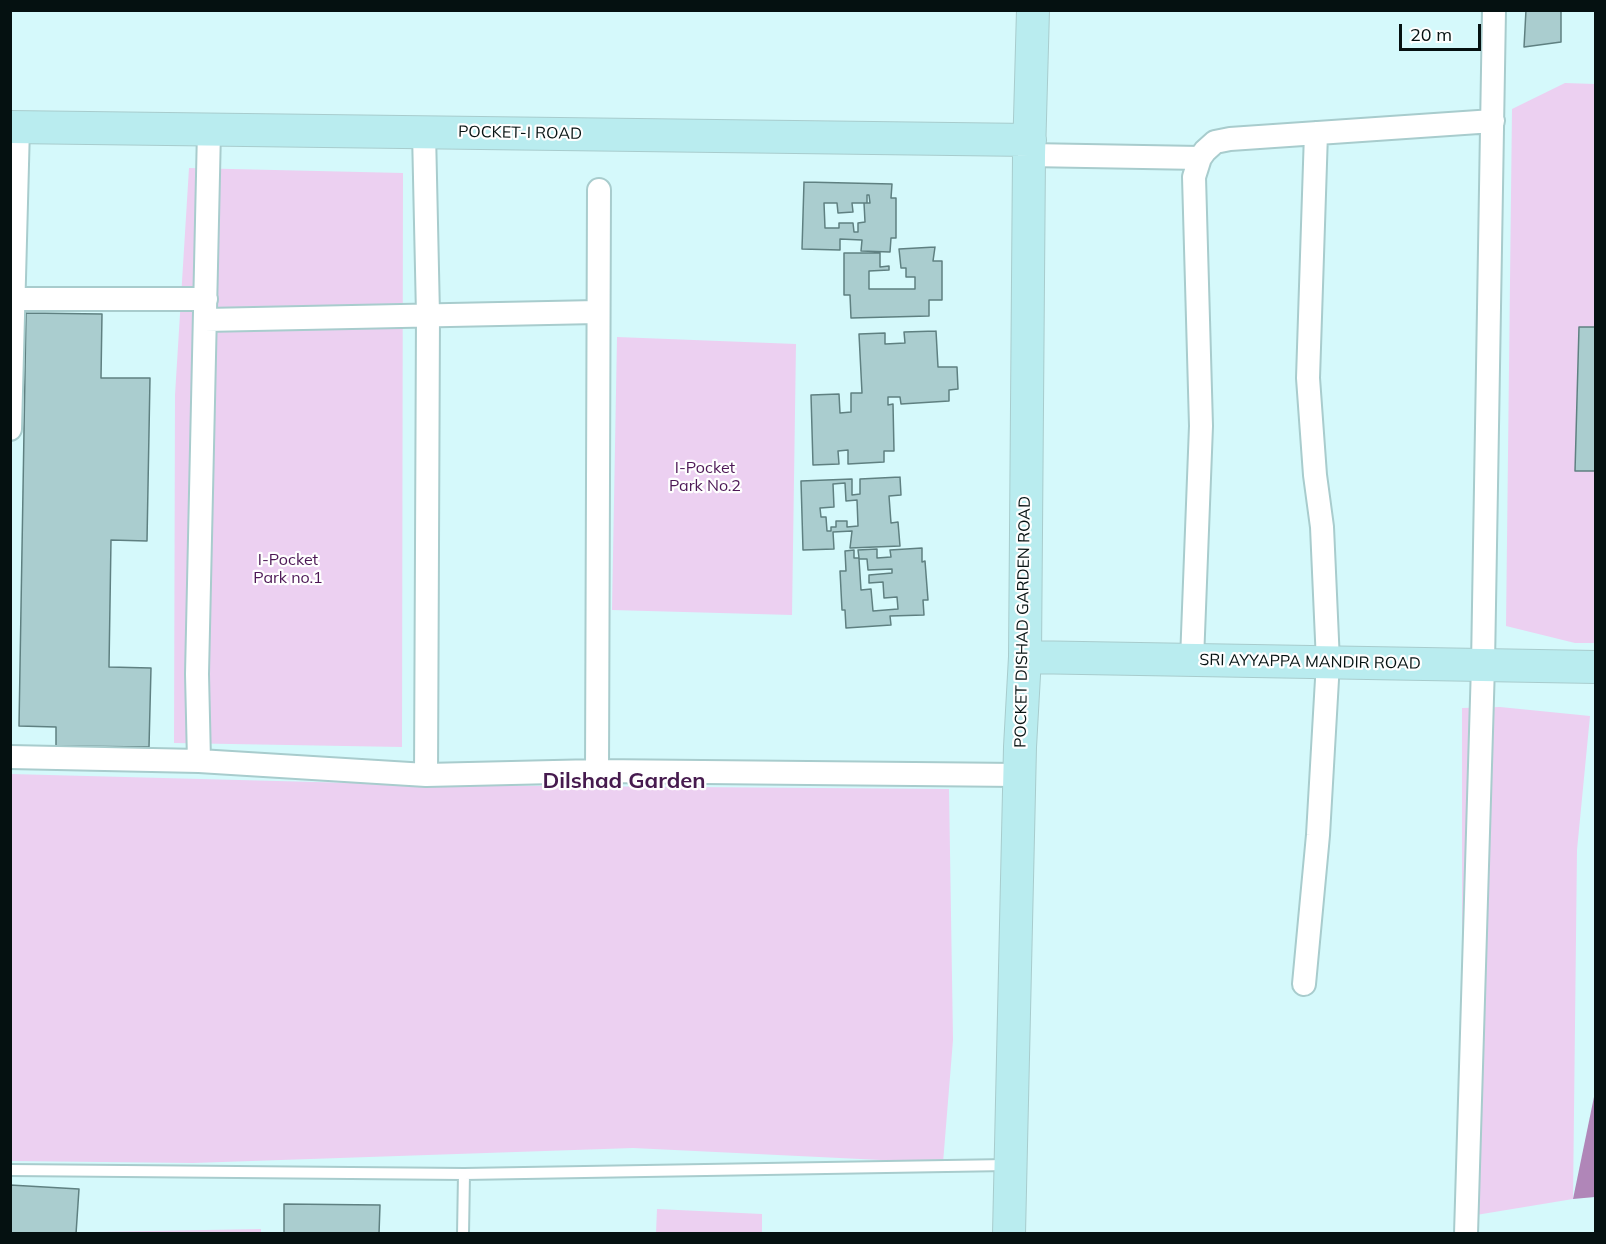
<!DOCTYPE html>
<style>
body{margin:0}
#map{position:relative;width:1606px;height:1244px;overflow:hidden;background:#d5f9fb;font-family:Mulish,sans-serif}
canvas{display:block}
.frame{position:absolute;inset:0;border:12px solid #051111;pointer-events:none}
.scale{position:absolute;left:1399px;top:24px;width:82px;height:27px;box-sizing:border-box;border:3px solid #051111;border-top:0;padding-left:8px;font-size:18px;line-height:21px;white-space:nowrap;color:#051111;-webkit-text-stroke:4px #fefefe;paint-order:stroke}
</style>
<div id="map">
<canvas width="1606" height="1244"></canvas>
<div class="frame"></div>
<div class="scale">20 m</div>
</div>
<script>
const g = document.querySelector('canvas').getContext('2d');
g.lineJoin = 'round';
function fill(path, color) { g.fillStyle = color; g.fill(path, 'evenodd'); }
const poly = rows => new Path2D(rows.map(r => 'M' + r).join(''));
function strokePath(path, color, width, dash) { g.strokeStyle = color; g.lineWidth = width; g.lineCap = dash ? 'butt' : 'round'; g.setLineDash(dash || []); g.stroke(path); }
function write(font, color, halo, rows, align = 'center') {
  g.font = font + ' Mulish,sans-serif'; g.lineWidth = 4.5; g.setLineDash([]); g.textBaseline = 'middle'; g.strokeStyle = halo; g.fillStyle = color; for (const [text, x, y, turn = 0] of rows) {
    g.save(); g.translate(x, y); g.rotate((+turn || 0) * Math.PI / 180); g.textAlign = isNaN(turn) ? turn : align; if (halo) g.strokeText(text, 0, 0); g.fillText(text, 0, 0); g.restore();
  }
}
const green = poly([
 [1565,83,1595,84,1595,643,1575,643,1506,626,1512,109],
 [189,168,403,173,402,747,174,743,175,395],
 [617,337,796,344,792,615,612,610],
 [1500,707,1590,716,1577,850,1573,1199,1464,1217,1462,1013,1462,708],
 [11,774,429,785,949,789,953,1040,943,1163,633,1148,193,1163,11,1161],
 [657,1209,762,1214,762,1233,656,1233],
 [261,1229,261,1234,93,1233,93,1232]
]);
const water = poly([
 [1595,1092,1595,1197,1573,1199]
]);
const building = poly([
 [1526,10,1561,10,1561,42,1524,47,1526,10],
 [804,182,892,184,891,198,896,198,896,238,891,238,890,252,861,251,862,240,840,239,840,250,802,249,804,182],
 [867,195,869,195,870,203,864,203,865,222,858,223,858,232,854,232,853,223,839,223,839,228,825,228,824,203,837,203,838,213,853,212,852,203,867,203,867,195],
 [935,247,933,261,942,261,942,300,929,300,929,316,851,318,850,295,844,295,844,253,880,253,880,267,889,266,889,270,869,271,869,289,915,289,915,277,906,277,906,268,901,268,899,249,935,247],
 [26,313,102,314,101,378,150,378,147,541,111,540,109,667,151,668,149,747,56,746,56,727,19,726,26,313],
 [1579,327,1596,327,1596,471,1575,471,1579,327],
 [936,331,938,367,957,367,958,389,949,390,949,401,901,404,900,397,888,397,888,405,893,404,894,451,884,451,884,462,848,464,848,450,838,451,839,464,813,465,811,395,839,394,840,413,851,412,851,393,862,393,859,334,885,333,885,344,905,343,904,332,936,331],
 [900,477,901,495,889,496,891,523,898,522,900,546,850,548,852,531,833,532,834,549,803,550,801,481,852,479,852,495,860,494,860,479,900,477],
 [845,483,846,501,857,500,858,526,847,527,847,521,836,521,836,527,831,527,831,531,827,531,826,517,821,517,820,508,834,507,833,484,845,483],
 [922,548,922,562,925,561,928,600,923,600,924,615,890,616,891,625,846,628,845,610,842,610,840,571,846,571,845,551,854,550,854,558,859,558,858,550,877,549,877,558,891,557,890,550,922,548],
 [859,559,867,559,868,570,892,569,892,573,869,575,869,583,883,582,884,598,897,597,898,609,873,611,871,589,861,590,859,559],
 [10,1185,79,1189,76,1234,10,1234,10,1185],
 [284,1204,380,1205,379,1234,284,1234,284,1204]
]);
const lane = poly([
 [10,1170,464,1174],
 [463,1234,464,1174,1007,1165]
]);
const street = poly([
 [424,132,428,315,426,775],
 [1029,155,1200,158],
 [13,299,206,299],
 [205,320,597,312],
 [10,429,18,127],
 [1192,660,1201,426,1194,177,1200,158,1205,151,1215,142,1230,139,1493,121],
 [10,757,199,761,426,775,597,771,1019,775],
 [199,761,197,674,209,130],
 [597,771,599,190],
 [1304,984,1318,835,1328,662,1322,527,1315,475,1308,378,1316,133],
 [1466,1234,1483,665,1494,10]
]);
const secondary = poly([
 [10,127,1030,140],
 [1025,657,1596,667],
 [1009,1234,1020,747,1025,657,1029,155,1033,10]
]);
const streetNames = [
 ["POCKET-I ROAD",520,133,1],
 ["POCKET DISHAD GARDEN ROAD",1023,622,-89],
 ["SRI AYYAPPA MANDIR ROAD",1310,662,1]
];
const parkNames = [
 ["I-Pocket",705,468],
 ["Park No.2",705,486],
 ["I-Pocket",288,560],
 ["Park no.1",288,578]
];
const districtNames = [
 ["Dilshad Garden",624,781]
];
fill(green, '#ecd0f1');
fill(water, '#b086b8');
fill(building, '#aacdcf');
strokePath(building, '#5f8081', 1.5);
strokePath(lane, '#a8cccd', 14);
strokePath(street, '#a8cccd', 26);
strokePath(secondary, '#a8cccd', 34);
strokePath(lane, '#fff', 10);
strokePath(street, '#fff', 22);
strokePath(secondary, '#b9ecef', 32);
write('16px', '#051111', '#fefefe', streetNames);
write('16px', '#4c1755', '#fefefe', parkNames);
write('bold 22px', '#461a4e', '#fefefe', districtNames);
</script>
